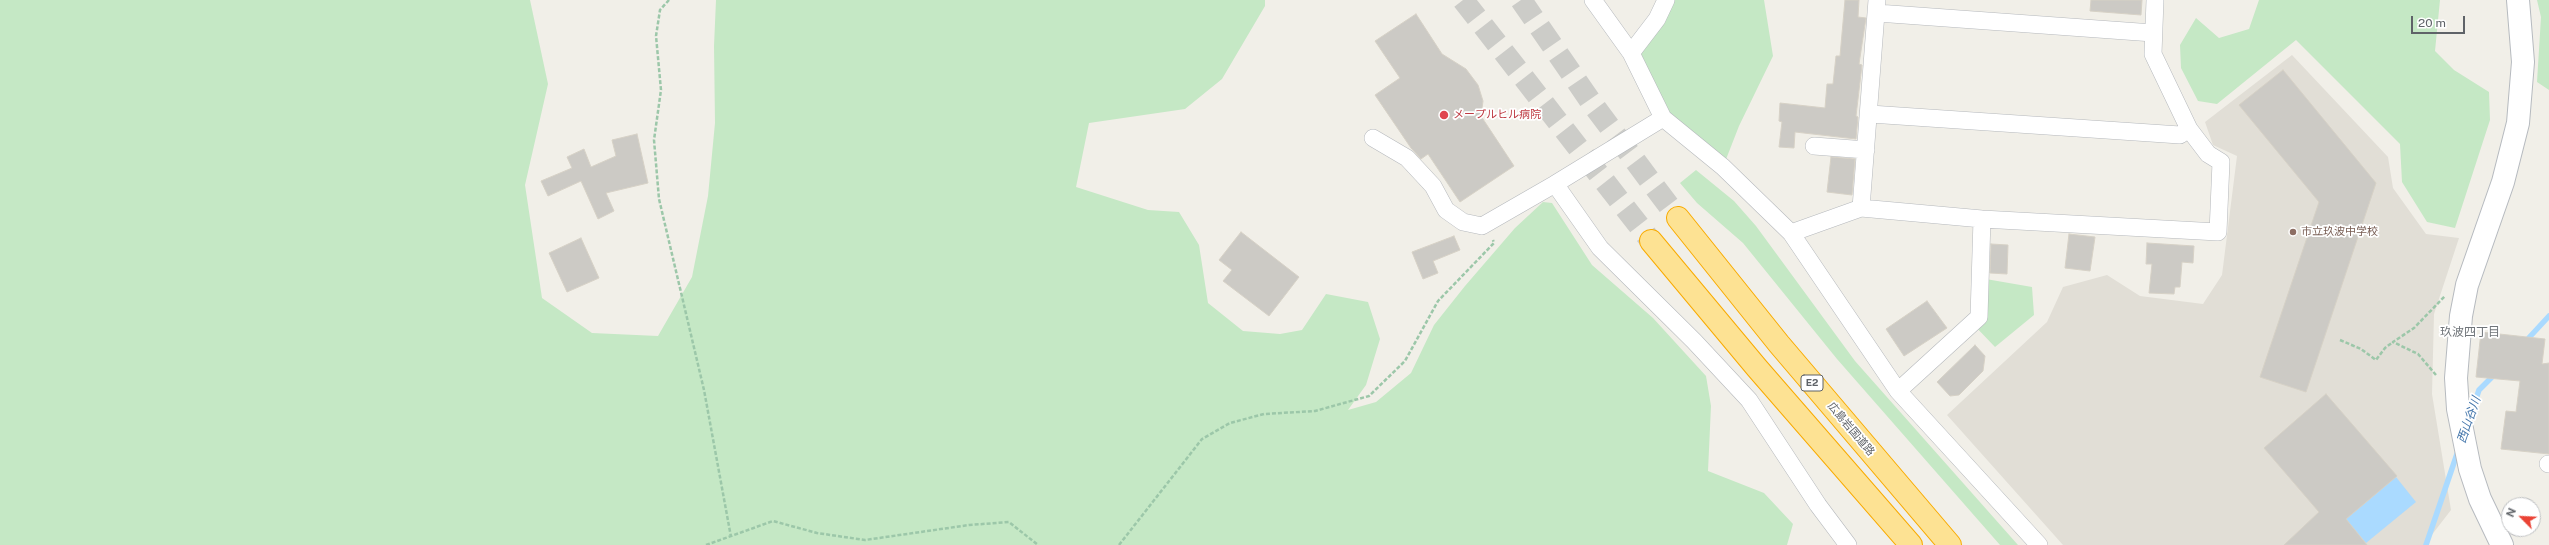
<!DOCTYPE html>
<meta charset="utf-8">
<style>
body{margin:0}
#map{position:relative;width:2549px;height:545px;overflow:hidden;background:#f1efe8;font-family:"Public Sans",sans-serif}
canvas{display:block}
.north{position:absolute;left:2501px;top:497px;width:40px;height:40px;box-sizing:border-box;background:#fff;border:1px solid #bfc1c3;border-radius:50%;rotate:294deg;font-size:11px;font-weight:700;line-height:16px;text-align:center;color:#5f6368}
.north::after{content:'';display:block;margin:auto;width:14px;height:18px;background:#ea4335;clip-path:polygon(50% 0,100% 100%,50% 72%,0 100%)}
.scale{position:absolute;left:2411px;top:16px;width:54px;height:18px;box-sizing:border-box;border:2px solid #5f6368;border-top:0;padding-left:5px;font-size:12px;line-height:14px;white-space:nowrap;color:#5f6368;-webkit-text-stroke:3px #fff;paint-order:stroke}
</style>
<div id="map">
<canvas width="2549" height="545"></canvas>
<div class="north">N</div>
<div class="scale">20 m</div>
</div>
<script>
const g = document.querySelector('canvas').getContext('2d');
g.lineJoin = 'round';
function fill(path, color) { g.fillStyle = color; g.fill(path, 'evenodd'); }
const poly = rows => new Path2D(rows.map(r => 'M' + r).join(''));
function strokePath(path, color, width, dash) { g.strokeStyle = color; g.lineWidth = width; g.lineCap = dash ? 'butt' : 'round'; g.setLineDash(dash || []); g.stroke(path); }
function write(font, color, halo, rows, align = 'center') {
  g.font = font + ' "Public Sans","Noto Sans JP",sans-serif'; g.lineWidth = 3.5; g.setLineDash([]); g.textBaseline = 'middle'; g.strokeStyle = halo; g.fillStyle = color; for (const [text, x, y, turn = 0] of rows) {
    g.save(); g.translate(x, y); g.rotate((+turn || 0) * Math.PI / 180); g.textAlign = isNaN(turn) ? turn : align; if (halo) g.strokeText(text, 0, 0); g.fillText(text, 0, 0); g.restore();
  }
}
const education = poly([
 [2292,55,2388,157,2393,188,2426,234,2459,238,2434,314,2432,394,2451,510,2424,545,2063,545,1947,415,2047,322,2063,287,2107,275,2140,296,2203,304,2222,275,2237,156,2213,145,2205,122]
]);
const green = poly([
 [0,0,530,0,548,84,525,185,542,298,592,333,658,336,692,277,708,196,715,123,714,46,716,0,1265,0,1265,6,1222,79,1185,109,1089,123,1076,187,1148,210,1179,212,1199,245,1208,303,1243,331,1280,334,1302,330,1326,294,1368,302,1380,339,1366,385,1348,410,1376,402,1411,373,1434,325,1465,286,1515,228,1543,202,1552,203,1592,265,1653,318,1706,376,1711,406,1708,471,1764,493,1793,524,1787,545,0,545],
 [1666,0,1764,0,1773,56,1739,126,1723,167,1663,118,1631,53],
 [2259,0,2440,0,2435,51,2454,70,2489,92,2490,120,2455,228,2427,222,2402,182,2400,144,2296,40,2217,104,2198,101,2181,68,2180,45,2196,18,2219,38,2249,29],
 [2537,0,2549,0,2549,90,2537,82,2541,17],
 [1696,170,1734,201,1756,226,1855,361,2018,545,2000,545,1837,359,1743,243,1697,203,1680,183],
 [1980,278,2032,287,2034,315,1995,347,1972,323]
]);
const water = poly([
 [2396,477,2416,502,2366,543,2346,519]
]);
const stream = poly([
 [2525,342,2549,316],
 [2468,422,2479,390,2496,373],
 [2426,545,2458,451]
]);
const building = poly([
 [1845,0,1859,0,1858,17,1866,18,1859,64,1862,65,1856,116,1858,117,1856,139,1795,132,1794,148,1779,147,1782,122,1779,121,1780,103,1825,108,1827,84,1833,84,1836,56,1840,56,1845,0],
 [2091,0,2142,0,2141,15,2090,11,2091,0],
 [1416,14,1442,54,1466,69,1478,85,1483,101,1481,116,1514,166,1460,202,1428,154,1421,159,1411,148,1375,95,1400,78,1375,41,1416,14],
 [2283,70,2376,183,2306,392,2260,377,2319,202,2239,105,2283,70],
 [637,134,648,183,606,193,614,211,598,219,581,181,548,196,541,181,572,168,567,157,584,149,591,167,616,156,612,140,637,134],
 [1831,157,1855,159,1852,195,1827,192,1831,157],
 [1241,232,1299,277,1269,316,1223,281,1232,270,1219,260,1241,232],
 [2069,234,2095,237,2090,271,2065,268,2069,234],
 [1454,236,1460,250,1433,261,1438,273,1423,279,1412,252,1454,236],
 [581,238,599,278,567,292,549,253,581,238],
 [2147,243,2194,246,2193,263,2182,262,2180,287,2175,287,2174,294,2149,293,2152,264,2146,264,2147,243],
 [1991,244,2008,245,2007,274,1990,273,1991,244],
 [1927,301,1947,328,1904,356,1886,329,1927,301],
 [2481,332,2545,339,2542,364,2549,363,2549,454,2501,449,2506,411,2516,412,2520,381,2476,377,2481,332],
 [1975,345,1985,356,1983,371,1959,395,1950,396,1937,382,1975,345],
 [2326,394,2397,476,2346,519,2367,545,2284,545,2319,512,2264,448,2326,394]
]);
const highwayTunnel = poly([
 [1463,0,1651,241],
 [1521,0,1591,102,1678,218]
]);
const path = poly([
 [669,0,660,10,656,36,661,90,654,140,659,199,704,390,731,537],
 [2340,340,2361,349,2376,360,2385,348,2393,342],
 [2436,375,2418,354,2393,342,2414,328,2445,296],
 [706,545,773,521,817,533,865,540,969,525,1009,522,1038,545],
 [1119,545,1202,439,1230,423,1264,414,1315,411,1369,396,1405,361,1438,301,1494,243,1493,240]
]);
const street = poly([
 [1593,0,1631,53,1663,118,1723,167,1791,233,1898,391,2039,545],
 [1877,13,2153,33],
 [1631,53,1657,19,1666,0],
 [1870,114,2180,135,2189,129],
 [1373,138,1407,158,1433,186,1446,210,1463,222,1482,226,1555,184,1663,118],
 [1814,146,1866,150],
 [1555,184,1600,248,1694,341,1749,400,1818,505,1848,545],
 [1861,208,1877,0],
 [1791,233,1861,208,1982,219,2218,232,2221,162,2208,154,2189,129,2153,54,2155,0],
 [1898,391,1979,317,1982,219],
 [2548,464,2549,464]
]);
const secondary = poly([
 [2502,545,2480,499,2470,469,2458,409,2456,378,2461,316,2467,285,2503,182,2518,123,2523,62,2518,0]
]);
const highway = poly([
 [1678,218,1779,344,1950,545],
 [1651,241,1757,368,1911,545]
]);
const markers = [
 [1444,115,5,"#e0444e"],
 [2293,232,4,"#8d6e63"]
];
const shields = [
 [1812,383,22]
];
const shieldNames = [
 ["E2",1812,383]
];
const healthNames = [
 ["メープルヒル病院",1453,115]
];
const educationNames = [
 ["市立玖波中学校",2301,232]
];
const streetNames = [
 ["広島岩国道路",1851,429,50]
];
const neighbourhoodNames = [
 ["玖波四丁目",2470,332]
];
const waterNames = [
 ["西山谷川",2469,420,-71]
];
fill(education, '#e1ded6');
fill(green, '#c5e8c5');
fill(water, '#aadaff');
strokePath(stream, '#aadaff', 5.5);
fill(building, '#cccac5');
strokePath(building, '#d6d1c6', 1);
strokePath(highwayTunnel, '#ccccc8', 22, [22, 11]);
strokePath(street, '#b5b8bc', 18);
strokePath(secondary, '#b6babf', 24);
strokePath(highway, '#f9ab00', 24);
strokePath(path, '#9cc7a9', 2.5, [4, 2]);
strokePath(street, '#fff', 17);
strokePath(secondary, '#fff', 22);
strokePath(highway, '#fde293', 22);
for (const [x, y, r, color] of markers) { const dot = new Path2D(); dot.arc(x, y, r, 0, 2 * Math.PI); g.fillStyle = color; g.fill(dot); strokePath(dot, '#fff', 1.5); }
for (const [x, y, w] of shields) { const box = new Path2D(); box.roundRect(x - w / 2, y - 8, w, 16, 3); g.fillStyle = '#fff'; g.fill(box); strokePath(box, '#5f6368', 1); }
write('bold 10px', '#5f6368', null, shieldNames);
write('11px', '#be3a42', '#fff', healthNames, 'left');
write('11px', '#785e54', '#fff', educationNames, 'left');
write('11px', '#5f6368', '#fff', streetNames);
write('12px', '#70757a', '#fff', neighbourhoodNames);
write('italic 12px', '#4174aa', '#fff', waterNames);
</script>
